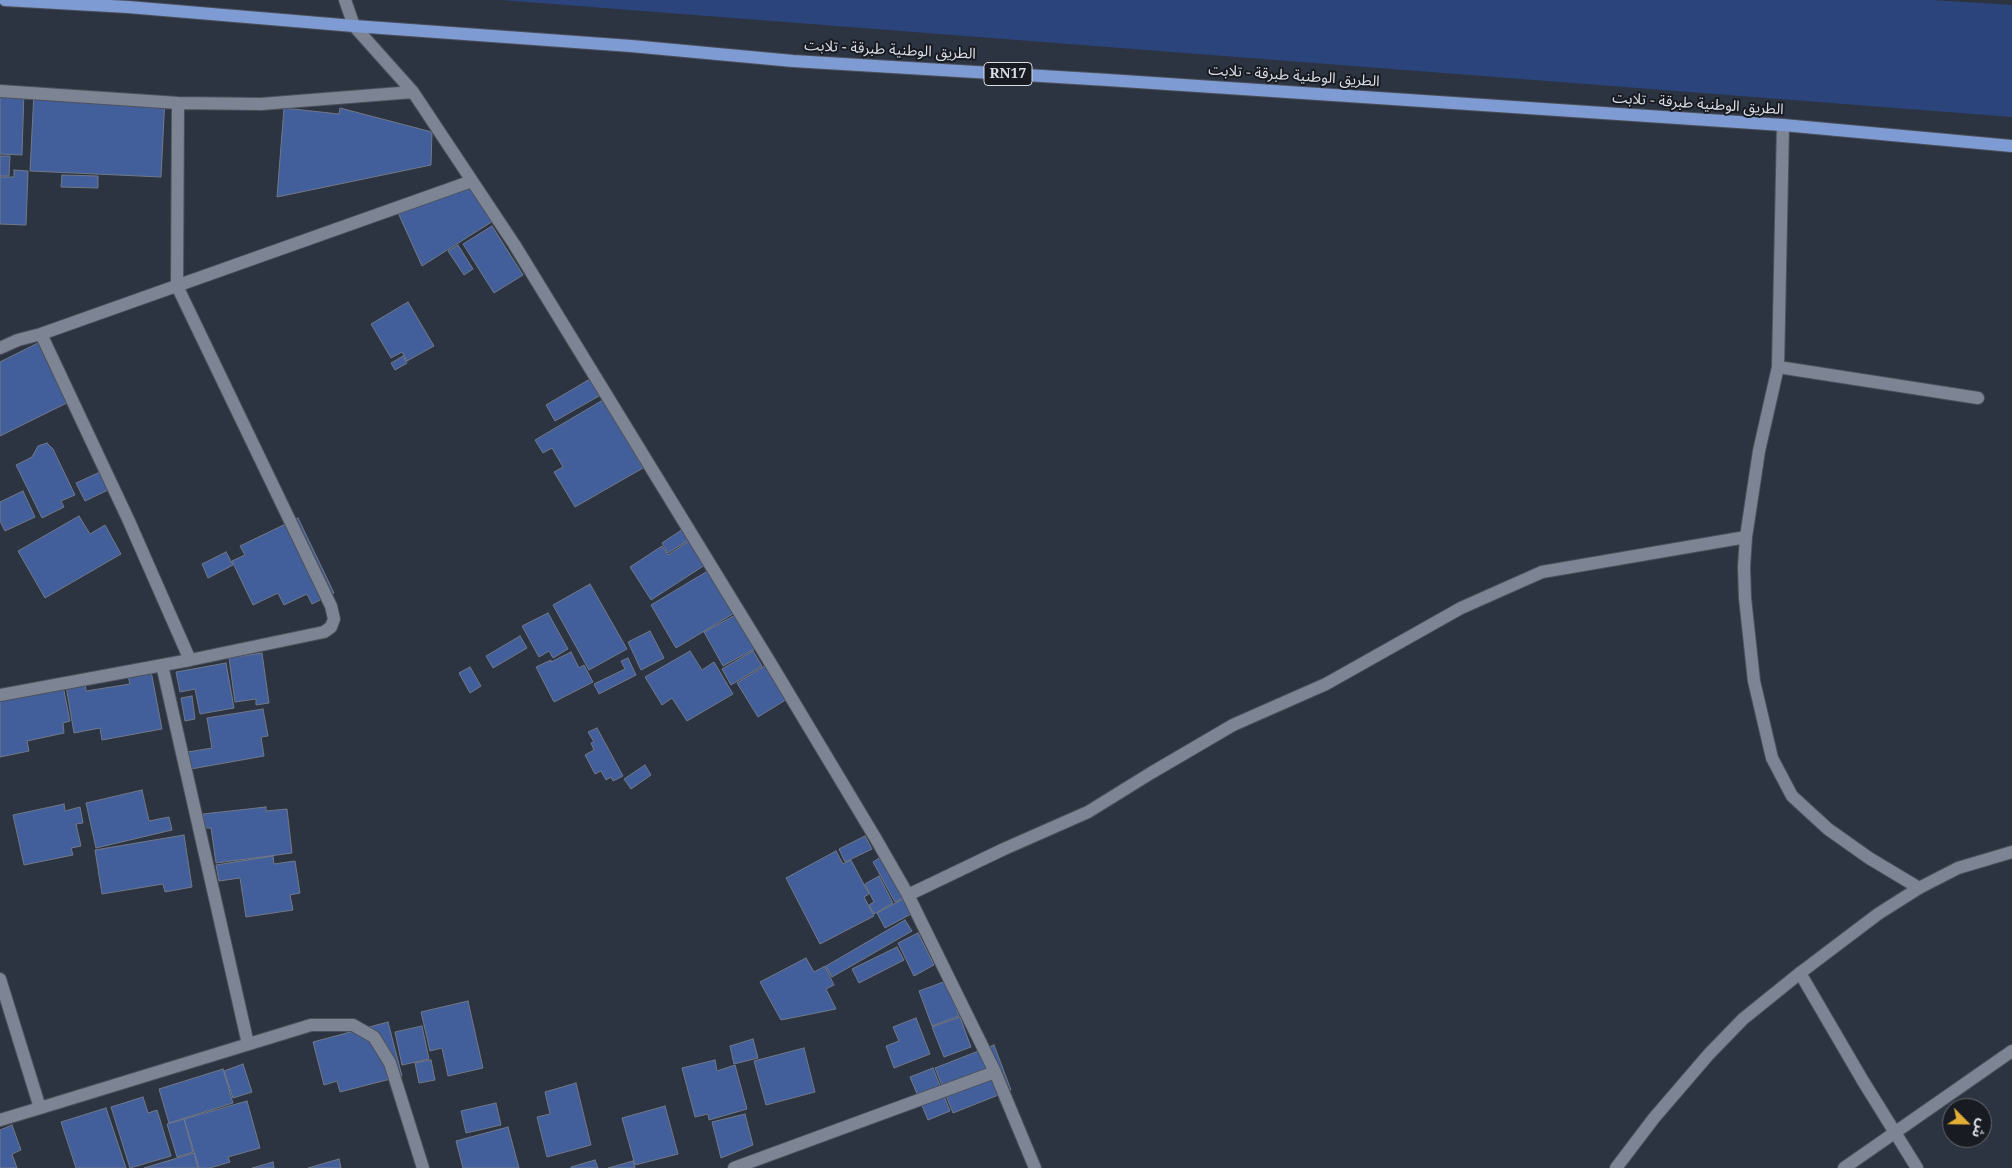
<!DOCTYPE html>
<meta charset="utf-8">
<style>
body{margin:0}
#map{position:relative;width:2012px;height:1168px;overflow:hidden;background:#2d3441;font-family:"Noto Serif","Noto Sans Arabic",serif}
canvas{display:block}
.north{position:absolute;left:1942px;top:1098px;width:50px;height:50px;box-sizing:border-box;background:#181b21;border:1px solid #656970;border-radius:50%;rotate:113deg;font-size:14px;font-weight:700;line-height:20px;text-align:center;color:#d9dde6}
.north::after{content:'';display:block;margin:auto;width:18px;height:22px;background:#e3ae34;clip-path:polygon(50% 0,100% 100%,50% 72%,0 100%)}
</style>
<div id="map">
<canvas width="2012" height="1168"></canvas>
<div class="north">ش</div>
</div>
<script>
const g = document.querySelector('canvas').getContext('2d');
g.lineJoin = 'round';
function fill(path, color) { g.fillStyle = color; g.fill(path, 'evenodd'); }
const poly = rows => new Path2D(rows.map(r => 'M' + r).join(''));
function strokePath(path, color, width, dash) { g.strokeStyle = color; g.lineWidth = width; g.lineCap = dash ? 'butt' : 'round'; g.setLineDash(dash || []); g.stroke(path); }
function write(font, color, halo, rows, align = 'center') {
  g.font = font + ' "Noto Serif","Noto Sans Arabic",serif'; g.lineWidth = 4; g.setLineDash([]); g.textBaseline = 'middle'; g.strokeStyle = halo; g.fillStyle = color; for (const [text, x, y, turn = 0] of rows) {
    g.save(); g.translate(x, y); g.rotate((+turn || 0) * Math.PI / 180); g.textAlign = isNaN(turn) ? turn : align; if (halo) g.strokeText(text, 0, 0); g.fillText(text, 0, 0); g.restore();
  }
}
const green = poly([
 [501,0,1932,0,2012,5,2012,117]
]);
const building = poly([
 [0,89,24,90,22,155,0,154,0,89],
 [34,92,165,97,161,177,30,171,34,92],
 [284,108,339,114,340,108,432,132,431,165,277,197,284,108],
 [0,156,10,156,9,176,0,176,0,156],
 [14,170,28,171,26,225,0,224,0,177,14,177,14,170],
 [62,175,98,176,98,188,61,187,62,175],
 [470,185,493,221,422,266,395,206,470,185],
 [492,226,523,275,494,293,463,244,492,226],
 [458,245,473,269,464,275,448,251,458,245],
 [408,302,434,346,407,361,402,352,391,358,371,324,408,302],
 [44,340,77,398,0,436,0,362,44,340],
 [403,356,407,363,395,370,391,363,403,356],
 [590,379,599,396,555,421,546,405,590,379],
 [603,400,643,468,575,507,554,472,563,467,552,448,543,453,535,440,603,400],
 [47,443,53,449,75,495,61,501,64,507,42,518,16,465,32,457,38,446,47,443],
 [100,472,108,490,85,501,76,483,100,472],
 [23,491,35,517,5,531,0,521,0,502,23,491],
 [79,516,90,534,105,525,121,554,45,598,18,551,79,516],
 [298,518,334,593,312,604,307,594,284,605,278,593,253,605,232,561,245,555,240,546,298,518],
 [683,529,690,539,668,553,662,543,683,529],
 [695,537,711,561,651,600,630,567,662,546,668,555,695,537],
 [226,552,233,565,208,578,202,564,226,552],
 [711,569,736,612,676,648,651,605,711,569],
 [590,584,627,649,589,670,553,605,590,584],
 [548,613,568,649,553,658,549,651,539,657,522,626,548,613],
 [739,613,758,647,723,666,704,632,739,613],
 [650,631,664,658,641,670,628,642,650,631],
 [520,636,527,648,493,668,486,656,520,636],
 [690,651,702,670,714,662,733,694,687,721,672,698,662,705,645,677,690,651],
 [753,651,762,666,731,685,722,669,753,651],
 [571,652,579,668,584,665,593,682,554,702,536,667,551,660,551,662,571,652],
 [262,653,269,703,256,705,256,699,235,702,229,658,262,653],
 [628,658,636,675,599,694,594,684,625,669,621,661,628,658],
 [771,662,792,696,758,717,737,683,771,662],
 [226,663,234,708,200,714,195,689,180,692,176,672,226,663],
 [470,667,481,686,470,693,459,673,470,667],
 [151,671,162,729,102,740,100,728,74,733,66,686,85,683,86,691,130,684,128,676,151,671],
 [63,686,70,721,63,723,64,733,27,741,29,751,0,757,0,698,63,686],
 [192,696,195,719,185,721,181,698,192,696],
 [263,709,268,736,261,737,264,756,191,769,188,752,212,748,207,718,263,709],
 [597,728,623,776,613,781,611,777,606,780,601,771,595,774,585,755,594,750,591,743,594,742,588,732,597,728],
 [645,765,651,775,631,789,624,779,645,765],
 [142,790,149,821,169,817,172,830,96,848,86,803,142,790],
 [64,804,65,811,80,807,83,823,76,824,81,846,71,848,73,855,24,865,13,815,64,804],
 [266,807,266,811,287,809,292,853,216,863,211,828,205,828,203,814,266,807],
 [184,835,192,887,165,892,163,884,102,894,95,850,184,835],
 [865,836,872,849,845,862,839,849,865,836],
 [836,851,843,864,851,860,869,894,864,897,874,916,820,944,786,878,836,851],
 [884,855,907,896,895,902,873,862,884,855],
 [273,856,274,864,295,861,300,893,290,895,293,910,246,917,240,878,219,881,216,865,273,856],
 [879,876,893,903,874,914,869,905,874,902,865,884,879,876],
 [903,899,911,914,885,928,877,913,903,899],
 [905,920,912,931,832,977,826,966,905,920],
 [918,933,934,965,914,976,898,943,918,933],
 [897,947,904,960,859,983,852,969,897,947],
 [806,958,814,972,825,966,834,985,826,989,836,1009,781,1020,760,982,806,958],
 [946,981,959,1016,932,1026,919,991,946,981],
 [468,1001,483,1068,448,1076,442,1048,430,1051,421,1012,468,1001],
 [960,1017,971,1047,944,1057,932,1027,960,1017],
 [916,1018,930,1054,894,1068,886,1046,899,1041,893,1027,916,1018],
 [388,1022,402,1076,340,1092,337,1081,324,1085,313,1042,388,1022],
 [422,1026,429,1059,402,1065,395,1032,422,1026],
 [753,1039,758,1058,734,1064,730,1046,753,1039],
 [994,1045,1011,1090,953,1113,935,1068,994,1045],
 [804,1048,815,1092,766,1105,754,1061,804,1048],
 [431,1060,435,1080,419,1083,415,1063,431,1060],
 [715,1060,717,1071,735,1065,747,1109,709,1120,708,1114,695,1117,682,1068,715,1060],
 [243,1064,252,1092,233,1098,224,1071,243,1064],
 [933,1068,950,1111,928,1120,910,1077,933,1068],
 [223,1069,233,1103,169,1123,159,1089,223,1069],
 [576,1083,591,1145,547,1157,537,1117,550,1114,545,1092,576,1083],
 [143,1097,148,1113,157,1110,171,1156,130,1168,111,1107,143,1097],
 [247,1101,260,1148,228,1157,230,1162,210,1168,199,1168,184,1119,247,1101],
 [496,1103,501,1125,466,1133,461,1111,496,1103],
 [665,1106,678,1154,635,1165,622,1118,665,1106],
 [106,1108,126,1168,76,1168,61,1122,106,1108],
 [745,1114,753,1145,721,1158,712,1122,745,1114],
 [184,1119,193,1152,177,1157,167,1124,184,1119],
 [12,1125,21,1150,12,1154,17,1168,0,1168,0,1130,12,1125],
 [508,1127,519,1168,463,1168,456,1141,508,1127],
 [194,1153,198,1168,144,1168,194,1153],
 [339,1159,341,1168,308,1168,339,1159],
 [595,1160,598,1168,571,1168,571,1167,595,1160],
 [633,1161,635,1168,608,1168,633,1161],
 [273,1162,274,1168,252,1168,273,1162]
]);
const minor = poly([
 [345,0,354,26,413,92,514,244,768,659,876,839,908,895,995,1072,1035,1168],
 [0,91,178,103,261,104,413,92],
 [1783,125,1778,367,1759,451,1746,537,1744,567,1745,598,1754,681,1772,758,1792,796,1828,829,1869,858,1919,888],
 [41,334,128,519,190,660],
 [0,348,18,340,41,334,472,181],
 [1778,367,1978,398],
 [162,665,248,1044],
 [0,695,190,660,324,632,331,627,334,619,331,606,177,286,178,103],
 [908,895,1004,849,1088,812,1151,773,1233,725,1326,684,1461,608,1542,572,1746,537],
 [1800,973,1863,1081,1917,1168],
 [0,979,40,1108,311,1025,353,1025,374,1037,390,1063,423,1168],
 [0,1120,40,1108],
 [734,1168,995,1072],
 [1844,1168,2012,1051]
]);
const tertiary = poly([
 [1616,1168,1654,1118,1709,1054,1743,1019,1800,973,1878,914,1919,888,1958,868,2012,852]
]);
const primary = poly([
 [5,0,128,7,354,26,631,46,793,61,1108,80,1783,125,2012,146]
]);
const shields = [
 [1008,74,48]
];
const shieldNames = [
 ["RN17",1008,74]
];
const streetNames = [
 ["الطريق الوطنية طبرقة - تلابت",890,50,3],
 ["الطريق الوطنية طبرقة - تلابت",1294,76,4],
 ["الطريق الوطنية طبرقة - تلابت",1698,104,4]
];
fill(green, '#2b447c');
fill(building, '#435f9b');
strokePath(building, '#717988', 1);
strokePath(minor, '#4c515c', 14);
strokePath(tertiary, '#4c515c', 14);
strokePath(primary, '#4c515c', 14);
strokePath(minor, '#7d8594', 12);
strokePath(tertiary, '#7d8594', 12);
strokePath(primary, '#7f9bd3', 12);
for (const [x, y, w] of shields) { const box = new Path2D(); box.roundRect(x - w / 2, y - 11.5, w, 23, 4); g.fillStyle = '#181b21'; g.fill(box); strokePath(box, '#d9dde6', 1); }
write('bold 14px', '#d9dde6', null, shieldNames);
write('15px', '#d9dde6', '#181b21', streetNames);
</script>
